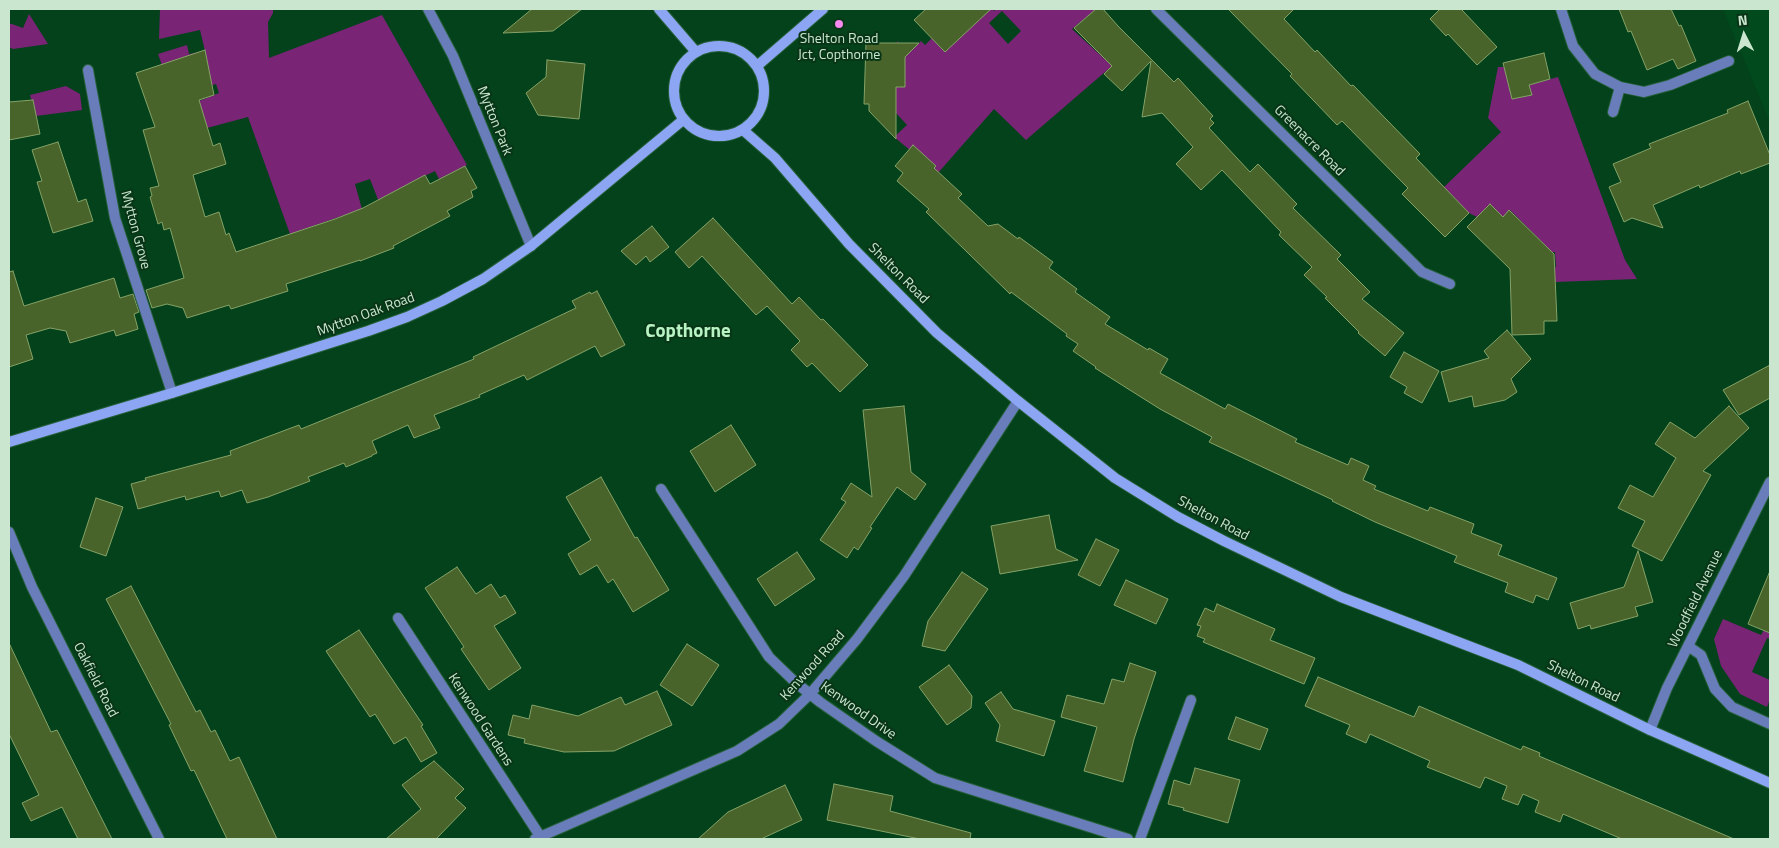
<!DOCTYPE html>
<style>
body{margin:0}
#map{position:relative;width:1779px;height:848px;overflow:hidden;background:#03421b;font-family:"Titillium Web",sans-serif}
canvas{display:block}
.frame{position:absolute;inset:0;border:10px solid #cae6ce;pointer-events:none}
.north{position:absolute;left:1719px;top:10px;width:50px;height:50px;-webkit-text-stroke:4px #093517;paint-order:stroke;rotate:355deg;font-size:14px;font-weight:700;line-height:20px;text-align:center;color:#cae6ce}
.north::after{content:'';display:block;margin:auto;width:18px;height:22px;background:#cae6ce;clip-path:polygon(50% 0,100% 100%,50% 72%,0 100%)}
</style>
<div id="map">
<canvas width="1779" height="848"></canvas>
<div class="frame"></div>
<div class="north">N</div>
</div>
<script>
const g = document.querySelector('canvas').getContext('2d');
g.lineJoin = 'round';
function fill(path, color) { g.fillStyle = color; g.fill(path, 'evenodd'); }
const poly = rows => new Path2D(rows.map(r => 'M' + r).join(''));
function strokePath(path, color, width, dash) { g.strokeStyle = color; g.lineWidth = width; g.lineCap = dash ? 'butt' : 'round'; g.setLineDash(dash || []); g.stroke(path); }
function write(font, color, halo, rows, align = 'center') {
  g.font = font + ' "Titillium Web",sans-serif'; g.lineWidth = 4; g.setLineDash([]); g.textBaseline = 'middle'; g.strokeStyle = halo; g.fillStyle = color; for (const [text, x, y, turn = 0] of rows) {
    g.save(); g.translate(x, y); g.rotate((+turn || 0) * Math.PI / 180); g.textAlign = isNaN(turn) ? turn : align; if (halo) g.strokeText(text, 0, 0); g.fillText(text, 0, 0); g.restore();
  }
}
const built = poly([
 [1723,9,1770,9,1770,122]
]);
const green = poly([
 [160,9,273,9,273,13,268,22,269,58,382,15,467,165,439,179,435,171,408,184,384,215,370,179,355,184,362,209,290,234,248,117,207,128,187,106,219,93,216,84,197,90,163,68,158,54,187,45,189,54,205,51,200,30,159,39],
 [969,9,992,9,994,11,996,9,1096,9,1072,29,1112,66,1026,140,994,109,938,173,894,137,907,125,896,113,896,87,905,86,905,73,896,72,897,41,909,53,921,41,925,45,932,38,979,20],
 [1002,11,1021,31,1008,44,989,23],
 [29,14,48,44,13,49,9,47,9,24,12,24,23,28],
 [1498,67,1508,67,1509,85,1512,99,1532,95,1529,85,1558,77,1625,260,1637,279,1528,283,1549,268,1556,267,1555,252,1544,253,1548,248,1510,210,1503,217,1490,204,1477,217,1469,213,1444,187,1501,132,1488,118],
 [66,86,80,94,82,110,36,116,30,95],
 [1723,619,1761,635,1764,630,1770,633,1770,639,1767,638,1752,672,1770,680,1770,699,1767,707,1740,694,1721,666,1714,639]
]);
const building = poly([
 [532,9,582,9,553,31,503,33,532,9],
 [926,9,991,9,945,52,914,20,926,9],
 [1096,9,1103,9,1118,26,1174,82,1178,78,1213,116,1210,119,1214,123,1209,128,1250,172,1258,164,1297,204,1293,208,1341,255,1337,259,1370,292,1362,299,1404,333,1385,356,1358,333,1359,332,1325,298,1327,297,1304,275,1312,267,1279,235,1281,232,1222,170,1201,190,1176,164,1193,147,1162,113,1142,117,1151,61,1122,91,1104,74,1112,66,1074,28,1096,9],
 [1228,9,1294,9,1284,19,1315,52,1317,50,1351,86,1353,85,1420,154,1416,158,1469,213,1445,237,1402,194,1408,188,1342,121,1337,125,1290,76,1292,74,1228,9],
 [1440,9,1461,9,1497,47,1477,65,1448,34,1446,36,1430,19,1440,9],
 [1619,9,1671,9,1679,26,1681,25,1696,61,1678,69,1673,59,1647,70,1631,31,1628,32,1619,9],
 [866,43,919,43,905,57,905,87,896,87,896,139,869,111,869,104,864,104,866,43],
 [205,50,214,95,199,100,213,146,220,143,226,164,193,175,205,217,219,212,226,235,229,233,236,252,335,219,363,208,425,175,430,184,465,166,477,188,471,191,473,197,447,211,450,216,393,246,394,248,360,261,360,260,286,284,288,291,231,309,229,305,187,318,183,308,167,304,152,308,146,290,184,278,170,228,164,230,162,222,158,224,150,197,152,196,150,188,159,186,143,130,155,127,136,73,205,50],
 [1544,53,1550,79,1529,85,1532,95,1512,99,1503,63,1544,53],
 [547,60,585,64,579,119,538,115,526,93,546,77,547,60],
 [33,100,40,134,9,140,9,102,33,100],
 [1748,101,1770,155,1770,163,1741,174,1740,171,1700,188,1699,185,1653,205,1663,228,1632,218,1624,222,1609,187,1621,182,1613,164,1651,148,1649,144,1728,113,1727,110,1748,101],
 [58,142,78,202,86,199,93,221,53,233,37,182,42,181,32,150,58,142],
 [913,145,936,166,934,168,962,194,958,198,988,226,998,224,1018,239,1019,237,1053,262,1049,268,1077,289,1075,292,1110,317,1105,324,1148,350,1149,348,1168,359,1160,373,1225,409,1228,404,1297,439,1295,442,1348,465,1351,458,1369,466,1363,480,1376,486,1374,489,1428,511,1430,507,1474,524,1471,533,1502,545,1498,555,1557,578,1548,600,1536,595,1533,603,1505,592,1508,583,1454,562,1457,556,1375,522,1332,501,1333,500,1209,442,1212,437,1160,409,1095,368,1096,367,1073,351,1078,344,1066,336,1067,334,1011,292,1010,294,926,212,929,209,897,181,903,173,895,166,913,145],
 [1490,204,1503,217,1509,210,1554,254,1557,321,1544,321,1544,334,1512,335,1510,269,1467,227,1490,204],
 [713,218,792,304,799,297,821,320,823,319,868,365,840,392,812,363,807,367,791,350,800,341,767,306,756,315,702,256,689,268,675,252,713,218],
 [652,226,669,247,650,262,646,256,636,265,621,251,652,226],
 [13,271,24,306,114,278,120,298,133,294,139,312,134,314,138,329,116,336,114,330,70,343,66,331,50,328,26,335,33,359,9,367,9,272,13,271],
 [597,291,625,345,601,357,595,346,527,380,524,375,479,395,480,397,434,415,440,428,414,438,408,425,372,441,377,453,372,455,372,456,346,467,344,463,308,477,310,481,268,497,247,503,242,490,221,497,219,491,186,500,185,496,138,509,131,484,146,480,145,478,231,455,230,451,299,425,301,429,474,359,473,357,576,308,572,301,590,292,591,294,597,291],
 [1507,330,1531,359,1511,379,1517,392,1505,400,1474,407,1472,396,1449,402,1441,372,1489,358,1484,351,1507,330],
 [1404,352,1439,371,1422,403,1404,393,1407,387,1390,377,1404,352],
 [1770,365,1770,398,1739,415,1723,390,1770,365],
 [904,406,911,472,926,484,915,500,897,487,870,527,872,528,858,550,854,547,847,558,820,540,846,502,841,499,851,483,872,497,863,410,904,406],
 [1729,406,1749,428,1703,471,1711,475,1662,561,1632,546,1645,521,1618,508,1630,485,1653,497,1676,458,1655,444,1670,422,1695,438,1729,406],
 [731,425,756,465,715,492,690,451,731,425],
 [601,477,635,538,637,537,669,590,633,612,613,579,608,583,597,565,580,575,568,554,591,540,566,497,601,477],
 [96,498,123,507,106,556,80,547,96,498],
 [1049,515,1056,549,1078,560,1000,574,991,526,1049,515],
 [1096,539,1119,550,1100,586,1078,575,1096,539],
 [1638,551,1653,602,1635,607,1638,616,1591,629,1590,625,1578,629,1570,603,1624,587,1638,551],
 [797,552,815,579,775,606,757,579,797,552],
 [457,567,476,594,491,584,500,598,505,595,516,613,494,626,521,668,489,690,461,649,464,647,425,588,457,567],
 [1770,571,1770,633,1748,624,1770,571],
 [962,572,988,589,945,651,922,646,928,621,962,572],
 [1126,580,1168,599,1156,624,1114,605,1126,580],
 [131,586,196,712,200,710,211,732,215,730,230,761,239,757,277,839,227,839,194,770,191,771,169,725,171,724,106,599,131,586],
 [1217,604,1275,629,1270,640,1315,658,1304,684,1203,642,1205,639,1197,636,1201,626,1197,625,1205,608,1214,612,1217,604],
 [359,630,423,725,421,726,437,753,421,762,406,737,394,744,375,714,370,717,326,651,359,630],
 [9,643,51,732,57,730,112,839,78,839,62,807,31,821,22,803,39,795,9,734,9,643],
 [687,644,719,665,692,706,660,685,687,644],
 [1130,663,1156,672,1134,739,1123,782,1084,771,1097,727,1061,717,1067,695,1104,704,1112,679,1124,682,1130,663],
 [949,665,972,696,971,708,947,725,919,687,949,665],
 [1318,677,1414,717,1419,706,1521,750,1523,746,1540,753,1539,756,1734,839,1622,839,1563,814,1560,822,1535,812,1539,801,1523,794,1518,805,1502,799,1507,786,1485,777,1480,788,1427,767,1430,761,1370,734,1366,743,1346,734,1350,725,1305,706,1318,677],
 [657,691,672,725,614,751,564,752,524,743,525,739,508,735,513,715,529,719,532,705,578,716,621,697,625,705,657,691],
 [1001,692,1013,709,1055,721,1044,756,996,741,1000,725,985,703,1001,692],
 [1236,717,1268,729,1260,750,1228,739,1236,717],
 [434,761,464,789,455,798,466,808,436,839,386,839,421,809,402,785,434,761],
 [1195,768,1240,780,1228,823,1183,810,1184,808,1168,804,1174,780,1190,785,1195,768],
 [834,784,893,796,890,811,971,833,970,839,920,839,827,820,834,784],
 [785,785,802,820,761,839,698,839,728,812,785,785]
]);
const minor = poly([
 [428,9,453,56,531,246],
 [1156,9,1422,272,1450,284],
 [1561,9,1573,46,1595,74,1620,87,1644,92,1670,85,1729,61],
 [88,70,115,218,172,393],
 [1613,112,1620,87],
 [661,489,769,657,795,682,820,702,876,741,935,778,1128,839],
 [9,532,32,587,159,839],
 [398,618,540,836],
 [1688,646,1701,655,1715,689,1732,707,1770,724],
 [1650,730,1667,688,1770,482],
 [535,839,737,751,779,724,810,694,857,639,904,576,1018,401],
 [1140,839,1191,700]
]);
const secondary = poly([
 [659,9,696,52],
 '674 91a45 45 0 1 1 90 0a45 45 0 1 1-90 0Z',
 [757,66,823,9],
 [743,130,775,158,849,244,937,333,1018,401,1115,478,1178,517,1224,541,1341,597,1518,665,1650,730,1770,783],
 [9,442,172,393,368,331,407,317,442,301,483,279,531,246,683,120]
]);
const markers = [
 [839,24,5,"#f689ee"]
];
const poiNames = [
 ["Shelton Road",839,40],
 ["Jct, Copthorne",839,56]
];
const streetNames = [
 ["Mytton Park",494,121,68],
 ["Greenacre Road",1309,141,45],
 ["Mytton Grove",135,230,75],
 ["Shelton Road",898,274,45],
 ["Mytton Oak Road",366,315,-20],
 ["Shelton Road",1213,519,28],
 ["Woodfield Avenue",1696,599,-64],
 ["Kenwood Road",813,666,-48],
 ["Oakfield Road",95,680,63],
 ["Shelton Road",1583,682,26],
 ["Kenwood Drive",858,711,35],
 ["Kenwood Gardens",480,720,57]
];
const districtNames = [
 ["Copthorne",688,332]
];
fill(built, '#004a1d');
fill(green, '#792475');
fill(building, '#49642b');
strokePath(building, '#85a267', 1);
strokePath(minor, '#27603b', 12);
strokePath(secondary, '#27603b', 12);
strokePath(minor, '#697dba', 10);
strokePath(secondary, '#8da6f4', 10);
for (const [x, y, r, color] of markers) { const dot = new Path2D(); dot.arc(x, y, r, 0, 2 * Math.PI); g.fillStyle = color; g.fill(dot); strokePath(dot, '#093517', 2); }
write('14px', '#cae6ce', '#093517', poiNames);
write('14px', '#cae6ce', '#093517', streetNames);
write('bold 19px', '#b8f4c3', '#093517', districtNames);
</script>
